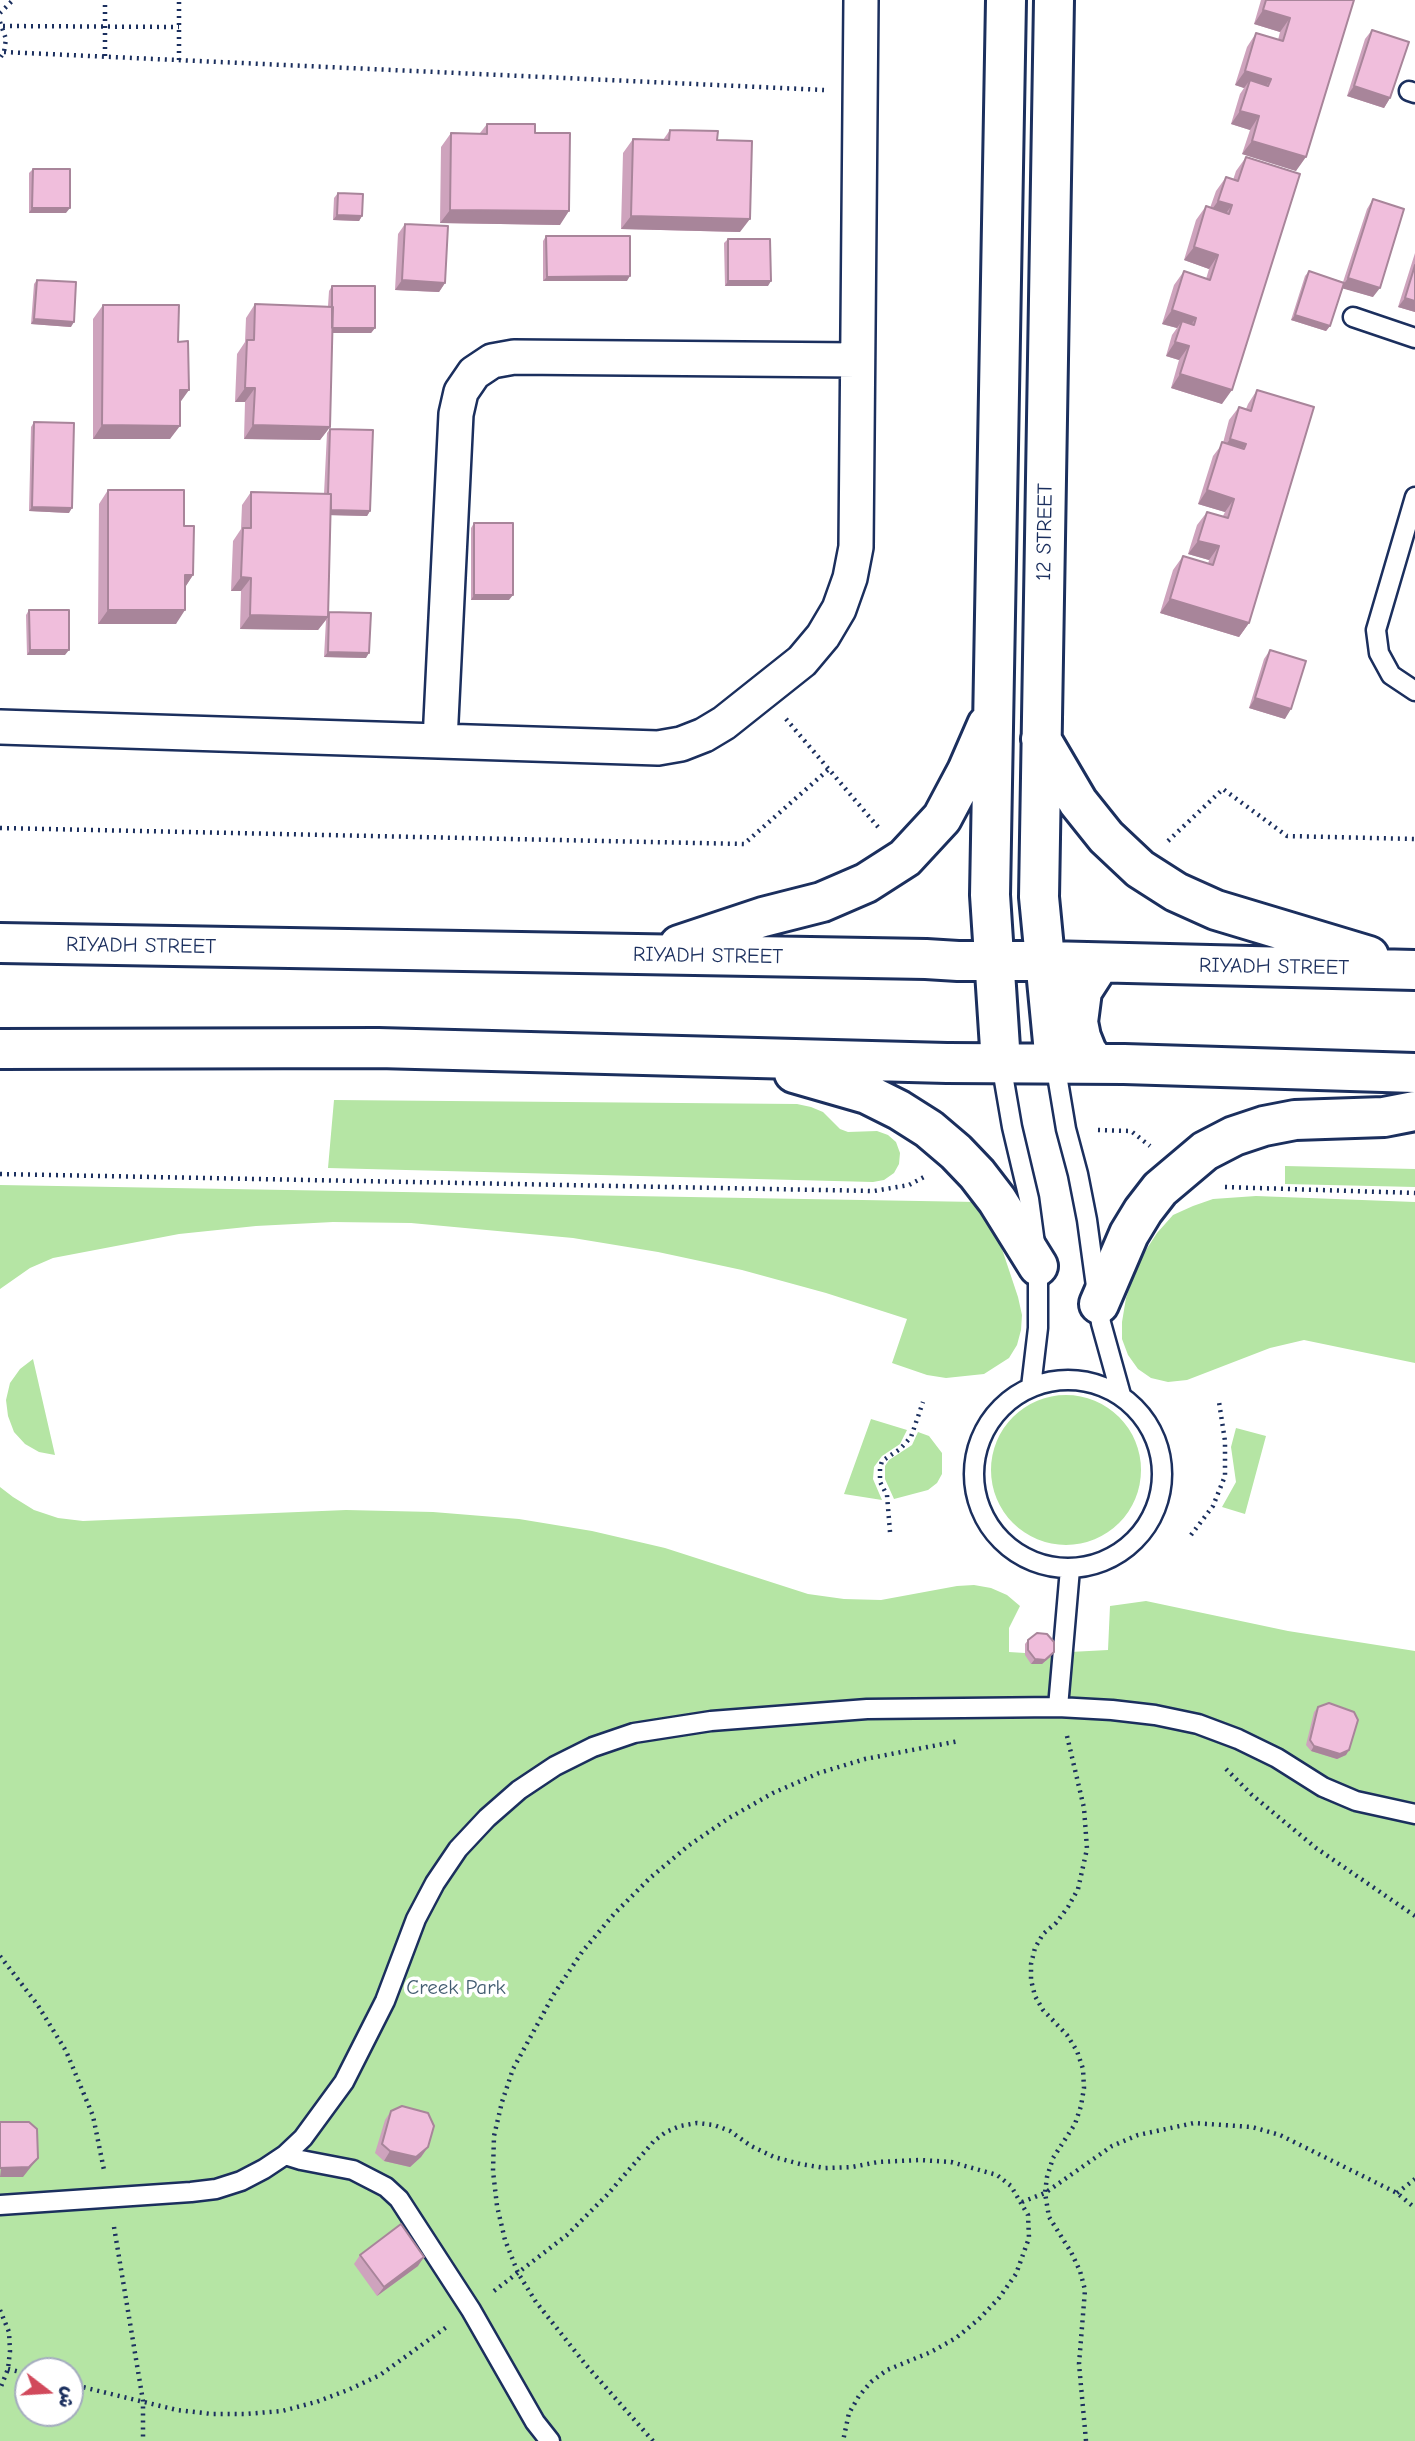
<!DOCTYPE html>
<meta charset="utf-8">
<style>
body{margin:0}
#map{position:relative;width:1415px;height:2441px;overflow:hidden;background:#fff;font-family:"Comic Neue","Playpen Sans Arabic",sans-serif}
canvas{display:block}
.north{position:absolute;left:14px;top:2357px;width:70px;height:70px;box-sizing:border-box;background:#fff;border:2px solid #a4acbf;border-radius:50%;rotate:107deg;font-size:19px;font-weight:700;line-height:28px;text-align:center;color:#1b2f5e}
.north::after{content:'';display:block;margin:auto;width:24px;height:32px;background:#d1495b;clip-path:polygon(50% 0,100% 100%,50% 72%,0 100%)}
</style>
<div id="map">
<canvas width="1415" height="2441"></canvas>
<div class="north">ش</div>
</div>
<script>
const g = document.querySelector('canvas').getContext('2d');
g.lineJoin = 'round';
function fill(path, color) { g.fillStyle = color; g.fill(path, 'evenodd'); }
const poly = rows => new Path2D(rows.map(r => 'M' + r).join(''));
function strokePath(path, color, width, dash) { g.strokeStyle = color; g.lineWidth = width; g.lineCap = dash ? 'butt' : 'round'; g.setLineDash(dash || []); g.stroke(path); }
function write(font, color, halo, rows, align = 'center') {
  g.font = font + ' "Comic Neue",sans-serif'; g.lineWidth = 7; g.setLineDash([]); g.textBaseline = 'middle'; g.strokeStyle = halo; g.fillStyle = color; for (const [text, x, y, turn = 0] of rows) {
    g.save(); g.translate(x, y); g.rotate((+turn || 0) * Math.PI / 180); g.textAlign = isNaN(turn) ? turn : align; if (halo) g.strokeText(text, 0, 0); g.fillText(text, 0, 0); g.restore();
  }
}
const green = poly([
 [334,1100,797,1104,811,1107,823,1112,840,1129,848,1132,877,1131,888,1135,896,1142,900,1153,899,1164,894,1173,884,1180,873,1182,328,1168],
 [1285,1166,1415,1169,1415,1187,1285,1184],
 [0,1185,977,1202,1002,1249,1018,1297,1022,1315,1021,1330,1017,1345,1009,1358,984,1374,946,1378,927,1375,892,1363,907,1319,826,1293,742,1270,658,1252,573,1238,411,1223,333,1222,256,1226,179,1234,53,1258,30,1268,0,1289],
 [1256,1196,1415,1202,1415,1363,1304,1340,1270,1348,1187,1380,1168,1382,1151,1378,1138,1369,1128,1355,1122,1339,1122,1322,1126,1298,1134,1275,1144,1253,1157,1233,1173,1215,1193,1206,1213,1199],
 [33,1359,55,1455,39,1452,25,1444,14,1432,8,1416,6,1400,10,1383,20,1369],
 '991 1470a75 75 0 1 1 150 0a75 75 0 1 1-150 0Z',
 [871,1419,907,1430,900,1444,882,1456,874,1467,873,1479,882,1500,844,1494],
 [1236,1428,1266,1436,1245,1514,1222,1507,1236,1482,1231,1447],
 [918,1432,929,1436,942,1453,942,1474,937,1483,928,1490,894,1499,885,1479,885,1466,889,1460,912,1445],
 [0,1487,13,1497,34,1510,58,1518,83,1521,346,1510,433,1512,519,1519,592,1531,665,1548,808,1594,844,1599,881,1600,957,1586,974,1585,991,1588,1007,1595,1020,1606,1009,1628,1009,1652,1025,1653,1025,1644,1051,1653,1108,1650,1110,1606,1146,1601,1288,1631,1415,1651,1415,2441,0,2441],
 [28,2371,70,2371,70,2413,28,2413]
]);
const path = poly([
 [0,13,13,0],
 [0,22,6,39,4,52,0,58],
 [3,26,179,27],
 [4,52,824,90],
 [105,56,105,0],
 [179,60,179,0],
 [786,719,878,827],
 [0,828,744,844,829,769],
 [1168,841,1223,789,1287,836,1415,839],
 [1098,1130,1131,1131,1150,1146],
 [0,1174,874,1191,909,1185,924,1177],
 [1225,1187,1415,1193],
 [890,1532,887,1495,880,1482,880,1468,882,1461,900,1449,911,1437,923,1402],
 [1191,1535,1213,1506,1225,1476,1225,1441,1219,1402],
 [1067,1736,1084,1808,1087,1849,1078,1889,1068,1907,1056,1923,1043,1934,1035,1948,1031,1964,1031,1980,1035,1996,1043,2010,1067,2035,1077,2051,1083,2069,1084,2088,1081,2106,1075,2124,1053,2158,1047,2177,1045,2193,1049,2217,1071,2252,1080,2271,1085,2290,1079,2364,1086,2441],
 [1226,1769,1252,1795,1316,1848,1415,1916],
 [0,1956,37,2004,66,2051,93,2116,104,2170],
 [1397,2193,1415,2179],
 [1022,2202,1045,2193,1112,2146,1138,2135,1194,2123,1252,2127,1280,2135,1397,2193,1415,2208],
 [114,2227,143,2401,143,2441],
 [494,2291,567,2235,607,2195,654,2141,666,2132,680,2126,697,2123,714,2125,730,2131,751,2146,774,2157,800,2164,825,2168,852,2167,878,2162,920,2160,951,2162,997,2175,1011,2186,1028,2215,1029,2238,1016,2274,999,2298,979,2319,956,2338,931,2352,887,2370,871,2382,859,2396,849,2413,843,2441],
 [0,2310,9,2332,10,2351,8,2369,0,2389],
 [8,2369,28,2374],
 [70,2384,177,2410,212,2414,246,2414,282,2411,316,2402,348,2390,380,2375,448,2326],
 [653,2441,586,2365,536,2302,518,2273,505,2240,497,2206,493,2171,494,2136,502,2102,513,2069,554,1994,582,1952,614,1914,650,1878,688,1846,729,1818,773,1793,819,1773,865,1759,959,1741]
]);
const lane = poly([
 [1409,91,1415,93],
 [1353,317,1415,338],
 [1415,497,1376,630,1379,653,1391,675,1415,691],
 [1001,1063,1012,1127,1029,1199,1038,1266,1038,1328,1031,1387],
 [1055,1063,1066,1129,1078,1174,1087,1220,1101,1323,1121,1395],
 '974 1474a94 94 0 1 1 188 0a94 94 0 1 1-188 0Z',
 [1058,1707,1070,1569],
 [285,2155,301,2160,353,2170,386,2187,399,2199,471,2310,535,2422,550,2441],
 [0,2205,191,2192,216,2189,241,2181,264,2169,285,2155,303,2138,344,2082,385,2001,416,1919,435,1883,458,1849,487,1818,519,1790,555,1766,593,1747,634,1733,711,1721,867,1709,1058,1707,1112,1710,1155,1715,1198,1724,1238,1739,1277,1758,1323,1787,1356,1801,1415,1814]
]);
const street = poly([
 [0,727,658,748,681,744,704,735,724,723,802,661,823,636,839,609,850,578,856,547,861,0],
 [440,741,456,414,461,392,474,373,492,361,514,357,856,360]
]);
const secondary = poly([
 [1054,0,1039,897,1055,1063],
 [1041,739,1078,802,1106,837,1140,869,1176,892,1216,910,1369,956],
 [0,943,926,959,958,961,1046,961,1415,970],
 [679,945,763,917,822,902,866,883,905,858,942,818,967,771,987,725],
 [0,1049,378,1048,947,1063,1124,1064,1415,1073],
 [1001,1063,990,895,1006,0],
 [1096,1064,1087,1052,1081,1037,1078,1022,1082,991,1100,963],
 [794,1073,867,1094,899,1110,929,1129,956,1152,977,1174,997,1200,1038,1266],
 [1099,1304,1129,1234,1143,1211,1160,1189,1205,1151,1234,1136,1264,1126,1295,1120,1384,1117,1415,1111]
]);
const wall = poly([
 [1261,0,1354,0,1296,171,1242,154,1250,130,1231,124,1240,94,1244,88,1235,85,1247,47,1256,33,1278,40,1280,32,1254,24],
 [1372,30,1390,98,1384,108,1347,96,1365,39],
 [487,124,535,133,560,225,440,223,441,147,451,133,480,133],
 [670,130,717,140,740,232,621,229,623,153,633,139,663,140],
 [1246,157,1222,404,1171,388,1179,360,1166,356,1172,335,1177,328,1162,324,1174,285,1184,271,1206,279,1209,269,1184,260,1196,220,1206,206,1210,208,1216,191,1226,177,1233,180,1236,171],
 [33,169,66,213,29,213,29,173],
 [338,193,362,216,359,221,333,220,334,198],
 [1373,199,1373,297,1343,288,1330,326,1326,331,1291,320,1305,276,1309,271,1343,282,1367,209],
 [405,224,445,283,439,292,395,290,398,234],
 [546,236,627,281,543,281,543,241],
 [728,239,768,286,725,286,724,243],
 [1415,253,1415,312,1398,307],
 [37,280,71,327,31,324,34,284],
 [332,286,375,328,371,333,332,333,330,427,320,440,244,439,245,402,235,402,237,354,245,342,246,318,255,304,328,306,329,291],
 [103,305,178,342,180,402,170,439,93,439,93,319],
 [1257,390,1249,623,1239,637,1160,613,1173,570,1183,556,1208,564,1209,560,1188,554,1197,525,1207,512,1223,516,1225,512,1198,504,1213,456,1223,443,1229,420,1239,407,1246,409,1248,404],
 [34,422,69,513,29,511,31,427],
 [330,429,370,511,367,516,331,515,328,614,329,612,366,658,324,657,326,620,318,630,240,629,241,591,231,591,233,541,241,529,242,505,251,492,324,494,327,433],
 [108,490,184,526,193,575,185,587,176,624,98,624,99,504],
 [474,523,509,600,471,600,471,528],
 [29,610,65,655,27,655,26,615],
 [1270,650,1285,719,1249,708,1264,659],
 [1028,1640,1050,1657,1042,1664,1031,1664,1025,1655,1025,1644],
 [1318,1707,1349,1750,1346,1755,1337,1759,1311,1751,1306,1745,1314,1712],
 [391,2111,428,2147,421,2157,410,2167,384,2161,375,2153,385,2120],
 [360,2255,418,2266,377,2296,354,2264]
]);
const shadedWall = poly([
 [1263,10,1290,18,1280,32,1254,24],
 [1245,71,1271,79,1261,93,1250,80,1244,88,1235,85],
 [1354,86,1390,98,1384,108,1347,96],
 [1240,111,1259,116,1250,130,1231,124],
 [1252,141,1306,157,1296,171,1242,154],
 [1218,201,1232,205,1222,219,1208,215],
 [32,208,70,208,66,213,29,213],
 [450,210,569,211,560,225,440,223],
 [337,215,362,216,359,221,333,220],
 [631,216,750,219,740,232,621,229],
 [1194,247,1218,255,1209,269,1184,260],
 [630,276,627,281,543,281,547,277],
 [1348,278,1380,288,1373,297,1341,288],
 [402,280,445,283,439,292,395,290],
 [728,281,771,281,768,286,725,286],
 [1405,298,1415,301,1415,312,1398,307],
 [1172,310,1196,318,1186,332,1182,321,1177,328,1162,324],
 [1295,315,1330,326,1326,331,1291,320],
 [34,319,74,322,71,327,31,324],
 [331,328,375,328,371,333,328,333],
 [1175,342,1189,346,1179,360,1166,356],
 [1180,374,1232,390,1222,404,1171,388],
 [245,388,255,388,245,402,235,402],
 [180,390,189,390,179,404],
 [102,425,180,426,170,439,93,439],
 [253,425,330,427,320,440,244,439],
 [1230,439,1246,444,1236,458,1220,453],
 [1207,490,1234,499,1225,512,1198,504],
 [32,507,72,508,69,513,29,511],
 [327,510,370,511,367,516,324,515],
 [1198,541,1219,546,1209,560,1188,554],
 [185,575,193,575,184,589],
 [241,577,251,578,241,591,231,591],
 [474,595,513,595,509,600,471,600],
 [1170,599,1249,623,1239,637,1160,613],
 [108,610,185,610,176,624,98,624],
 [250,615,328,617,318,630,240,629],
 [30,650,69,650,65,655,27,655],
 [328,652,369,653,366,658,324,657],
 [1255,698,1291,709,1285,719,1249,708],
 [1054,1652,1050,1657,1042,1664,1031,1664,1035,1659],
 [1314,1746,1349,1750,1346,1755,1337,1759,1311,1751],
 [428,2147,421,2157,410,2167,384,2161,390,2151],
 [38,2158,23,2177,0,2177,1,2168],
 [424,2257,418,2266,377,2296,384,2287]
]);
const building = poly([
 [1266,0,1354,0,1306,157,1252,141,1259,116,1240,111,1250,80,1268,86,1271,79,1245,71,1256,33,1283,41,1290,18,1263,10,1266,0],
 [1372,30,1409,42,1390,98,1354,86,1372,30],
 [487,124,535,124,535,133,570,133,569,211,450,210,451,133,487,134,487,124],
 [670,130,718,131,717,140,752,141,750,219,631,216,633,139,669,140,670,130],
 [1246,157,1300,174,1232,390,1180,374,1189,346,1175,342,1182,321,1194,325,1196,318,1172,310,1184,271,1210,280,1218,255,1194,247,1206,206,1229,214,1232,205,1218,201,1226,177,1238,181,1246,157],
 [33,169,70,169,70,208,32,208,33,169],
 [338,193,363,194,362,216,337,215,338,193],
 [1373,199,1404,209,1380,288,1348,278,1373,199],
 [405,224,448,226,445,283,402,280,405,224],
 [546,236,630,236,630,276,547,277,546,236],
 [728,239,770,239,771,281,728,281,728,239],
 [1415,265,1415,301,1405,298,1415,265],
 [1309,271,1344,283,1330,326,1295,315,1309,271],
 [37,280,76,282,74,322,34,319,37,280],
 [332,286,375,286,375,328,332,328,332,286],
 [255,304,333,307,330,427,253,425,255,388,245,388,247,340,254,340,255,304],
 [103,305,179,305,178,342,188,341,189,390,180,390,180,426,102,425,103,305],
 [1257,390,1314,407,1249,623,1170,599,1183,556,1213,565,1219,546,1198,541,1207,512,1228,518,1234,499,1207,490,1222,442,1244,449,1246,444,1230,439,1239,407,1251,411,1257,390],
 [34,422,74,423,72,508,32,507,34,422],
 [330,429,373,430,370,511,331,510,331,494,328,494,330,429],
 [108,490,184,490,184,526,194,526,193,575,185,575,185,610,108,610,108,490],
 [251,492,331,494,328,617,250,615,251,578,241,577,243,528,251,528,251,492],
 [474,523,513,523,513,595,474,595,474,523],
 [29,610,69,610,69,650,30,650,29,610],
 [329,612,371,613,369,653,328,652,329,612],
 [1270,650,1306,661,1291,709,1255,698,1270,650],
 [1037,1633,1047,1634,1054,1642,1054,1652,1045,1660,1035,1659,1028,1650,1028,1640,1037,1633],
 [1329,1703,1354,1712,1358,1720,1349,1750,1340,1754,1314,1746,1310,1740,1318,1707,1329,1703],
 [402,2106,428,2113,434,2126,428,2147,416,2157,390,2151,382,2144,391,2111,402,2106],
 [0,2122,29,2122,37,2129,38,2158,29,2167,0,2168,0,2122],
 [401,2224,424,2257,384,2287,360,2255,401,2224]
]);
const streetNames = [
 ["12 STREET",1045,532,-89],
 ["RIYADH STREET",141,946,1],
 ["RIYADH STREET",708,956,1],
 ["RIYADH STREET",1274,967,1]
];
const parkNames = [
 ["Creek Park",456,1988]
];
fill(green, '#b5e5a4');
strokePath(lane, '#1b2f5e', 23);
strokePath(street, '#1b2f5e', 38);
strokePath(secondary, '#1b2f5e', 44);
strokePath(path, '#1b2f5e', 4.5, [2, 5]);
strokePath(lane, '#fff', 18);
strokePath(street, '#fff', 33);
strokePath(secondary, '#fff', 38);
fill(wall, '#cea3bd');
fill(shadedWall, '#a8859a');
fill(building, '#f0bedc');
strokePath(building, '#a8859a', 2);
write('21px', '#1b2f5e', '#fff', streetNames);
write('21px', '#425c70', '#fff', parkNames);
</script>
